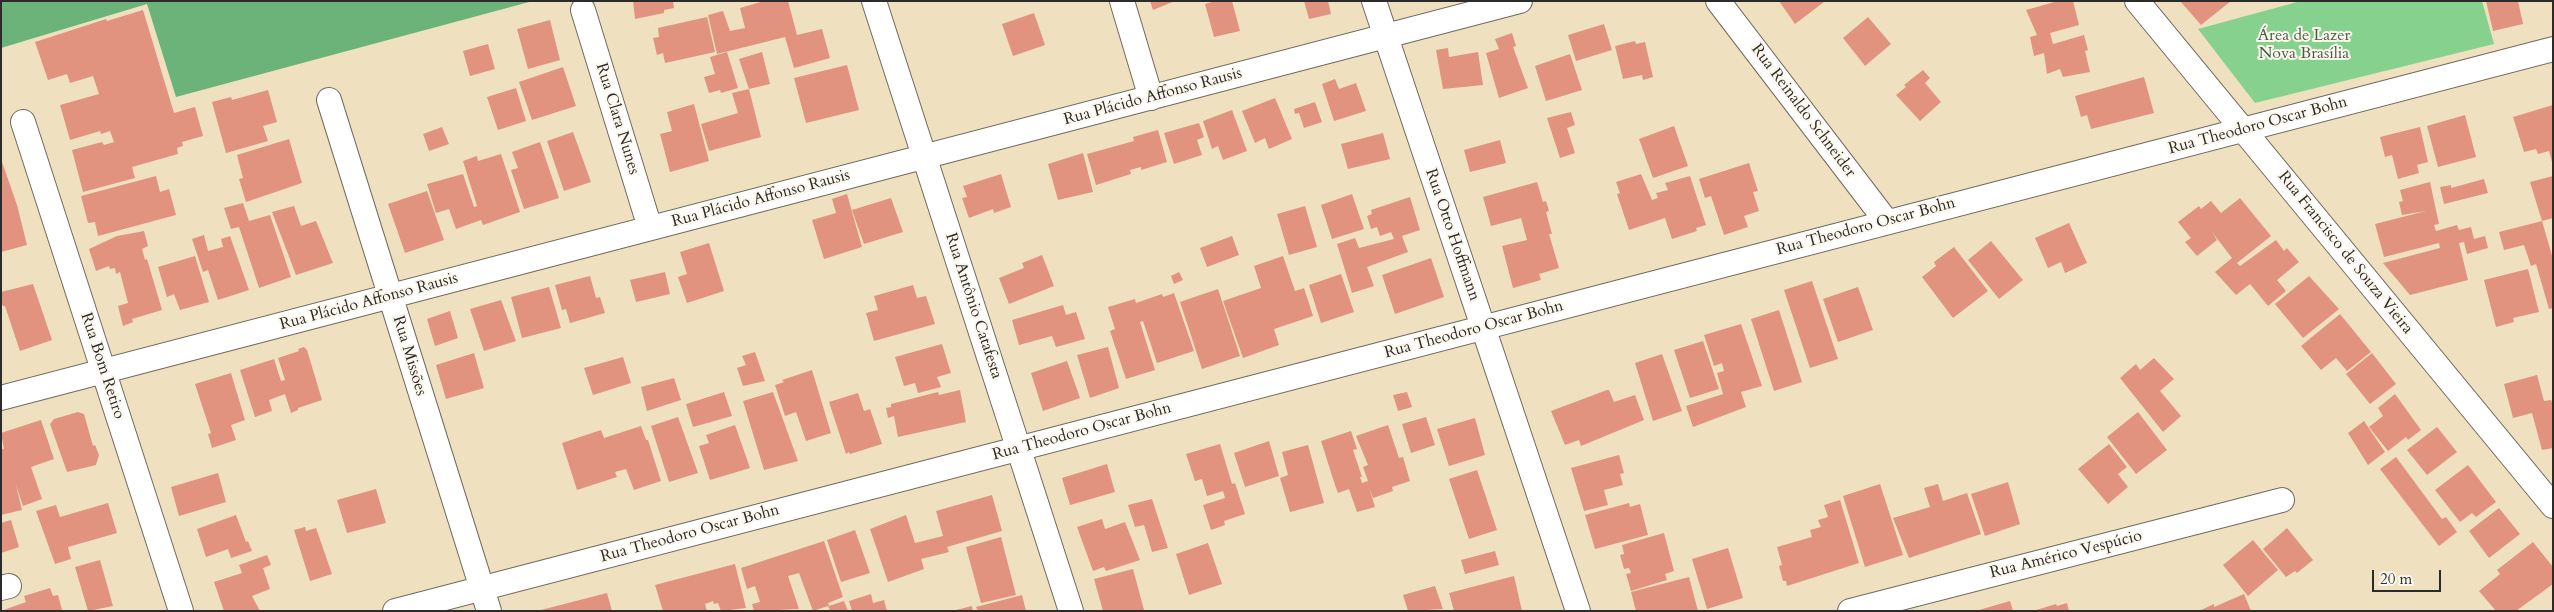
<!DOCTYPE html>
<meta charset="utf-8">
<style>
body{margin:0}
#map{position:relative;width:2554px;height:612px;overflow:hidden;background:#efe0c0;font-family:Cardo,serif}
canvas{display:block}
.frame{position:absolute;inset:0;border:2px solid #2b2b2b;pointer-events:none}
.scale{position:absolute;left:2372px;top:570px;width:69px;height:22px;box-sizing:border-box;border:2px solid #2b2b2b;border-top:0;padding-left:6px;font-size:15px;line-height:18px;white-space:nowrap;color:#2b2b2b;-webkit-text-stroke:4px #fbf7ec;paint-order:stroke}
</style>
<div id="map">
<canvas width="2554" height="612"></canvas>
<div class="frame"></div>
<div class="scale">20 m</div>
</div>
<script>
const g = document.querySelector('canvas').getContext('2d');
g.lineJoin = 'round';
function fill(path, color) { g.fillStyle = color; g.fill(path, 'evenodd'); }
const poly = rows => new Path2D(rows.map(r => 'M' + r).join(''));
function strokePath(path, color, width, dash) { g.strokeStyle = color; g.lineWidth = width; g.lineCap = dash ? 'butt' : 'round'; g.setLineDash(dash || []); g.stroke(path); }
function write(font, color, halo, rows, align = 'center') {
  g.font = font + ' Cardo,serif'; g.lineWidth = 4; g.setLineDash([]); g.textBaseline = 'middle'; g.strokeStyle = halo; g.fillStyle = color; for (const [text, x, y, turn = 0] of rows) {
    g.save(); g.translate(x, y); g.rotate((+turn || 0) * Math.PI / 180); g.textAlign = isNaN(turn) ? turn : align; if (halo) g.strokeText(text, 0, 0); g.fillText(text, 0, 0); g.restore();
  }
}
const green = poly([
 [2301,1,2482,1,2494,44,2255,103,2198,29]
]);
const forest = poly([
 [1,1,533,1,176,97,147,4,1,48]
]);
const building = poly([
 [633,1,673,1,674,8,664,10,664,13,635,19],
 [764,1,788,1,797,35,822,29,830,58,794,68,785,37,717,54,708,15,723,11,730,31,745,28,740,8],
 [1150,1,1175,1,1153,10],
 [1215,1,1232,1,1240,31,1214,37,1205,4],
 [1304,1,1328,1,1331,14,1309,19],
 [1779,1,1824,1,1824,2,1795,24],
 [2058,1,2073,1,2079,25,2050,33,2053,44,2084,35,2088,50,2085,51,2090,72,2063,77,2060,69,2047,74,2044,53,2034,56,2030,37,2037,35,2026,10],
 [2180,1,2231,1,2201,25],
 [2486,1,2518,1,2523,24,2493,31],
 [143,10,174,113,195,107,203,136,182,142,183,146,177,148,178,154,132,167,135,178,83,192,72,150,102,142,104,145,114,142,110,131,101,134,100,131,70,140,60,105,99,94,93,76,70,83,67,74,48,80,35,42,106,19,107,21],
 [1034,13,1045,45,1013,56,1002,24],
 [707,17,715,52,665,63,663,53,657,55,653,38,659,37,658,28],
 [1868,17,1891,44,1865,66,1843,38],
 [550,20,560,60,528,69,517,29],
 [1604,24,1612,50,1576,61,1568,35],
 [1512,33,1516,46,1513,47,1528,88,1499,98,1486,53,1499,49,1495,39],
 [1635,41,1636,44,1645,42,1653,77,1643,80,1642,75,1623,79,1615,46],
 [488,44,495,69,470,76,463,51],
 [1448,48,1449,57,1478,52,1483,85,1443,89,1436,50],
 [727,52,738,88,721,93,720,90,709,93,704,77,715,74,710,57],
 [762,52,770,84,749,89,739,59],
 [1570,54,1582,90,1546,101,1535,66],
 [847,65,859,110,806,123,794,78],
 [563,67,576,106,532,120,519,82],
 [1923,70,1930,78,1925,83,1941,102,1920,121,1896,95,1906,87,1904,85],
 [2144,77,2154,113,2091,129,2087,115,2081,117,2075,96],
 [1335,79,1339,89,1356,83,1366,111,1334,121,1322,84],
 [516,88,526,121,498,130,487,97],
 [749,89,761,137,709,151,701,124,738,113,732,93],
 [268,90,277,122,263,126,268,141,226,153,212,102,231,97,232,100],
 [1275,98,1292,139,1269,149,1265,138,1255,143,1242,111],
 [1315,102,1322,122,1304,128,1299,113,1295,114,1294,109],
 [694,104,709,161,670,172,660,134,672,131,667,112],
 [2553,105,2553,162,2552,162,2549,151,2538,154,2536,149,2524,152,2513,117],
 [1232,110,1247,151,1223,160,1218,146,1212,149,1203,121],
 [1571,112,1575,125,1567,128,1575,153,1560,158,1547,118],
 [2465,115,2476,157,2438,167,2427,126],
 [1199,123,1204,137,1197,140,1202,155,1174,164,1164,133],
 [1674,126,1688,166,1653,178,1639,139],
 [442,127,449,144,429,151,423,134],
 [2420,127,2428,162,2417,165,2419,173,2398,179,2392,155,2385,157,2380,137],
 [1158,130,1167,162,1141,170,1141,167,1130,170,1131,174,1096,185,1087,154,1134,141,1133,137],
 [573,132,591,182,564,191,547,141],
 [1383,133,1390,159,1348,169,1341,144],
 [289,139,302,183,246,202,239,179,243,178,237,155],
 [1500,140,1506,163,1470,172,1464,150],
 [540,142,559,198,524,209,511,170,518,168,512,152],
 [1083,153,1093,192,1058,200,1048,164],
 [501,154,520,212,483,225,481,220,456,229,449,209,436,213,427,184,463,174,474,207,477,206,463,161,477,156,478,161],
 [2,162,17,205,27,245,1,252],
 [1749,163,1758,191,1753,192,1759,211,1744,216,1748,227,1724,235,1711,196,1705,198,1699,179],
 [1001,174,1011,207,994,213,993,209,969,218,962,198,967,197,963,186],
 [1641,174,1652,200,1658,198,1656,193,1668,190,1665,183,1690,176,1706,225,1696,228,1697,231,1672,239,1665,218,1629,230,1617,194,1620,193,1616,182],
 [156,176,160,192,169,189,176,215,98,236,95,222,88,223,81,196],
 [2553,176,2553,218,2542,221,2530,182],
 [2484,179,2488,193,2444,204,2440,187,2451,185,2451,188],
 [1537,182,1543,202,1546,201,1549,211,1546,212,1552,234,1549,234,1559,268,1539,274,1541,280,1513,288,1502,246,1527,240,1521,218,1491,226,1483,197],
 [2430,182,2439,224,2434,225,2436,231,2457,225,2459,230,2471,227,2474,239,2485,236,2488,248,2467,254,2464,242,2459,243,2468,280,2410,295,2383,263,2440,248,2439,243,2384,257,2375,224,2426,211,2402,215,2399,202,2403,201,2400,190],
 [427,191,444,240,405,253,388,204],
 [847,194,862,247,824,259,812,220,836,213,832,199],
 [1352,194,1364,229,1332,239,1321,205],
 [1410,197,1420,230,1402,236,1408,252,1367,267,1374,286,1352,293,1337,244,1355,238,1359,248,1394,239,1391,232,1380,236,1377,227,1371,229,1367,216,1372,214,1371,210],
 [891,198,903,232,864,244,852,210],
 [2240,198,2271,236,2237,263,2240,266,2276,240,2284,251,2287,248,2299,262,2277,280,2286,291,2268,306,2250,284,2236,295,2215,272,2232,258,2212,232,2217,240,2197,256,2185,242,2191,238,2178,222,2199,206,2201,209,2211,201,2221,213],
 [243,203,249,221,270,215,291,277,259,288,239,227,231,229,224,208],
 [294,206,301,226,316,221,333,263,296,275,272,212],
 [1305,206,1317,247,1289,255,1277,214],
 [2542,221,2553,259,2553,308,2549,309,2536,264,2531,266,2524,245,2504,250,2499,232],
 [2069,223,2087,263,2065,273,2061,262,2048,268,2035,238],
 [144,231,148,246,142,249,145,260,147,259,162,310,132,319,133,322,123,326,118,306,128,303,120,272,116,274,115,268,110,269,109,266,96,271,89,249,117,236],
 [204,235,208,251,223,247,221,239,230,236,249,290,218,300,208,270,203,272,192,239],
 [1232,236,1239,255,1207,267,1200,248],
 [1991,241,2023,280,1999,299,1968,260],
 [709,243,724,291,687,303,678,277,687,274,680,252],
 [1954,247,1988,291,1953,318,1922,277,1936,266,1934,262],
 [1042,255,1054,286,1009,304,999,278,1024,268,1022,263],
 [195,256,209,302,180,310,174,294,167,297,158,267],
 [1283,256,1295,291,1304,288,1313,316,1274,329,1279,345,1243,358,1223,301,1261,288,1254,266],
 [1431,258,1444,297,1395,314,1382,275],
 [2528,269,2539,312,2513,318,2514,322,2496,327,2484,280],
 [665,272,670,294,636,302,630,280],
 [1179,272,1183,280,1174,284,1171,276],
 [1341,274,1354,312,1321,323,1309,285],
 [590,276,596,298,600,297,605,313,570,323,566,309,562,310,555,285],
 [2309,276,2339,309,2303,338,2275,304],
 [1812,281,1838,359,1810,368,1784,290],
 [33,284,52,340,20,351,5,306,3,306,1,302,1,292],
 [913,285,917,298,926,296,935,324,874,341,866,313,878,310,874,296],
 [549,287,561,328,522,338,511,297],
 [1858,287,1873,330,1838,342,1823,299],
 [1218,289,1240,356,1202,369,1180,302],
 [1174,293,1194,351,1157,363,1143,321,1140,322,1155,370,1126,379,1110,331,1115,329,1108,307,1135,299,1136,303,1162,294,1163,297],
 [501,300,516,341,484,351,470,309],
 [1063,305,1066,315,1076,312,1085,339,1056,347,1052,336,1019,345,1012,320],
 [1779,310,1802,382,1774,391,1751,319],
 [450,311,458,338,435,346,427,319],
 [2340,314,2371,352,2347,371,2336,358,2321,370,2301,346],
 [1741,324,1762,386,1741,392,1746,407,1693,427,1686,406,1723,394,1717,373,1724,371,1722,363,1714,366,1704,335],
 [1703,341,1719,389,1690,398,1674,350],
 [942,344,951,373,937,377,941,387,918,393,915,383,904,386,895,357],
 [304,347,307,350,322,400,298,408,298,410,291,413,285,394,269,400,272,411,255,417,240,370,274,359,281,381,285,380,278,358,299,351,298,349],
 [1108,347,1119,388,1090,398,1077,355],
 [755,352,765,381,743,386,737,368,746,365,742,356],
 [474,353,484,388,446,399,436,365],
 [2372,353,2396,384,2370,404,2346,374],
 [1662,354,1682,411,1653,421,1635,363],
 [623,357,631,383,593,395,584,368],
 [2154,358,2174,379,2160,391,2181,416,2163,432,2120,378,2136,364,2140,370],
 [1067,361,1080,398,1043,411,1031,373],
 [812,370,831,433,806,441,796,412,785,416,775,385,784,382,782,380],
 [231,373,245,420,231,425,236,440,212,448,208,434,211,433,195,384],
 [2537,375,2544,401,2551,400,2553,405,2553,448,2542,450,2532,413,2513,418,2504,384],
 [674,378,681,400,647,411,641,387],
 [960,390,966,422,898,437,894,416,888,418,886,408,891,407,891,404,938,392,939,395],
 [1607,390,1609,390,1614,402,1635,395,1644,420,1581,446,1579,440,1565,445,1551,411],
 [724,392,732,416,693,427,686,404],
 [773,392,798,461,764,470,743,401],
 [1407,392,1412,407,1398,411,1393,395],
 [858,393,864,411,870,409,882,444,850,454,849,452,846,454,829,402],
 [2395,394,2421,430,2408,440,2406,437,2388,451,2369,427,2383,416,2378,408],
 [78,412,84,414,93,446,95,445,99,455,96,465,67,472,50,424,54,419],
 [2138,412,2167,450,2136,474,2107,437],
 [678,417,698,473,669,482,651,426],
 [1426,417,1435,445,1411,453,1402,424],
 [1475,418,1485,455,1449,466,1437,429],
 [41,420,54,459,31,467,42,499,23,506,16,485,22,510,1,515,1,449,4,449,1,433],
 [2364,421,2385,452,2368,465,2348,433],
 [735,425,750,468,710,480,699,446,709,443,706,435],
 [1388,425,1399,458,1403,457,1410,481,1392,487,1393,491,1373,498,1369,487,1375,507,1357,512,1349,489,1338,493,1335,485,1321,441,1351,431,1357,449,1353,450,1362,477,1360,477,1362,483,1368,481,1363,467,1368,465,1356,436],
 [641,426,646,440,648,440,661,481,634,490,626,469,615,472,617,477,577,490,562,443,601,430,604,438],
 [2437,427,2457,452,2427,475,2407,450],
 [1269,441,1279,476,1245,487,1234,453],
 [1220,444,1232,484,1235,483,1245,514,1224,521,1225,525,1211,530,1203,505,1225,498,1223,491,1207,496,1202,479,1195,481,1186,454],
 [2109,444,2127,467,2118,474,2128,487,2108,504,2078,469],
 [1308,445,1324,503,1290,512,1280,478,1288,475,1282,452],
 [1619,455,1624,473,1620,474,1623,485,1604,490,1608,505,1584,511,1571,468],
 [2396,457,2442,519,2446,517,2457,532,2439,546,2380,469],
 [1107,464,1115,492,1070,505,1062,478],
 [2468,465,2496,502,2476,517,2472,513,2460,522,2435,490],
 [1477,470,1497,530,1469,539,1449,479],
 [218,473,226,502,179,516,171,487],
 [2008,482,2020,524,1985,536,1971,494],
 [1880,484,1903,555,1865,567,1843,496],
 [1938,484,1943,501,1967,493,1981,534,1909,558,1893,518,1930,507,1924,488],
 [376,489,386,523,347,533,337,500],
 [992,495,1002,531,947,547,949,552,921,559,924,569,888,582,870,529,906,515,915,543,943,536,936,511],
 [1152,499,1168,548,1152,552,1144,525,1135,527,1128,505],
 [1840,500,1859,563,1787,586,1786,581,1783,581,1779,566,1782,565,1777,547,1812,537,1810,530,1821,527,1818,520,1828,517,1824,505],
 [108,503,117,533,68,547,71,559,55,564,36,511,56,505,60,517],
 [1629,503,1630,507,1640,504,1648,535,1595,549,1585,515],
 [2499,508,2520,534,2489,558,2469,531],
 [236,515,246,542,248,541,252,551,231,558,228,549,206,557,197,529],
 [1102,519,1105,529,1125,522,1140,560,1106,571,1104,567,1093,571,1077,527],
 [11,520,19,547,1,553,1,523],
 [305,527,306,531,316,528,332,574,310,581,294,530],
 [2287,528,2313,560,2297,573,2295,571,2286,577,2263,549],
 [855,530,870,573,841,582,827,540],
 [1664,533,1674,571,1665,574,1667,580,1631,591,1626,574,1631,573,1629,568,1624,569,1620,555,1624,554,1622,545],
 [1001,537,1016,595,981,603,966,547],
 [2253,540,2278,570,2248,596,2223,565],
 [824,541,843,597,828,603,829,606,844,601,848,611,830,611,828,606,813,611,799,573,788,576,799,609,754,611,752,604,760,602,755,586,747,589,741,568],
 [2533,542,2553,567,2553,584,2516,611,2496,611,2479,591,2500,574,2497,570],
 [1208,543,1222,584,1189,595,1176,554],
 [1728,548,1743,598,1707,609,1692,559],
 [1495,551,1499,565,1465,574,1461,560],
 [267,555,271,565,263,568,270,589,252,596,260,611,224,611,214,582,242,573,239,565],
 [100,560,113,606,88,611,75,567],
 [735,564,746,608,721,611,718,603,714,604,713,601,705,604,707,611,663,611,655,585],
 [1133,569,1144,610,1103,611,1094,579],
 [1514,576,1522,611,1454,611,1449,593],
 [1689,577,1698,611,1636,611,1631,592],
 [1435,586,1443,609,1408,611,1403,595],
 [50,588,53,596,58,595,62,610,1,611,26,602,24,596],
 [607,593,612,611,541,611,541,610],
 [871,594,873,603,884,600,887,611,852,611,849,601],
 [2244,594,2251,611,2199,611,2214,604,2214,607],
 [1022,595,1026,611,978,611,976,607],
 [2010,601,2013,611,1979,611,1979,610],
 [2067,603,2069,611,2033,611,2056,604,2057,606],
 [972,606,973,611,957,611,956,610]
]);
const minor = poly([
 [874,1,1071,611],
 [1122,1,1151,98],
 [1374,1,1578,611],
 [1718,1,1887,222],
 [2137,1,2553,506],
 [583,10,650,228],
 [329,100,489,611],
 [23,122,181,611],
 [1,398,1520,1],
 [1,588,9,586],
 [395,611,2553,49],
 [1850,611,2282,500]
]);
const parkNames = [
 ["Área de Lazer",2304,36],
 ["Nova Brasília",2304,54]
];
const streetNames = [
 ["Rua Plácido Affonso Rausis",1153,97,-15],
 ["Rua Reinaldo Schneider",1803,111,53],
 ["Rua Clara Nunes",617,119,73],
 ["Rua Theodoro Oscar Bohn",2258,126,-15],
 ["Rua Plácido Affonso Rausis",761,199,-15],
 ["Rua Theodoro Oscar Bohn",1866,227,-15],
 ["Rua Otto Hoffmann",1452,235,71],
 ["Rua Francisco de Souza Vieira",2345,253,51],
 ["Rua Plácido Affonso Rausis",369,302,-15],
 ["Rua Antônio Catafesta",973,306,72],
 ["Rua Theodoro Oscar Bohn",1474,330,-15],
 ["Rua Missões",409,356,73],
 ["Rua Bom Retiro",102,366,72],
 ["Rua Theodoro Oscar Bohn",1082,432,-15],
 ["Rua Theodoro Oscar Bohn",690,534,-15],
 ["Rua Américo Vespúcio",2066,555,-14]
];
fill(green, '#86d18e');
fill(forest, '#6cb379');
fill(building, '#e19380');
strokePath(minor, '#706a5f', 26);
strokePath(minor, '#fff', 24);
write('16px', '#465d49', '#fbf7ec', parkNames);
write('16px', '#2b2b2b', '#fbf7ec', streetNames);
</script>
